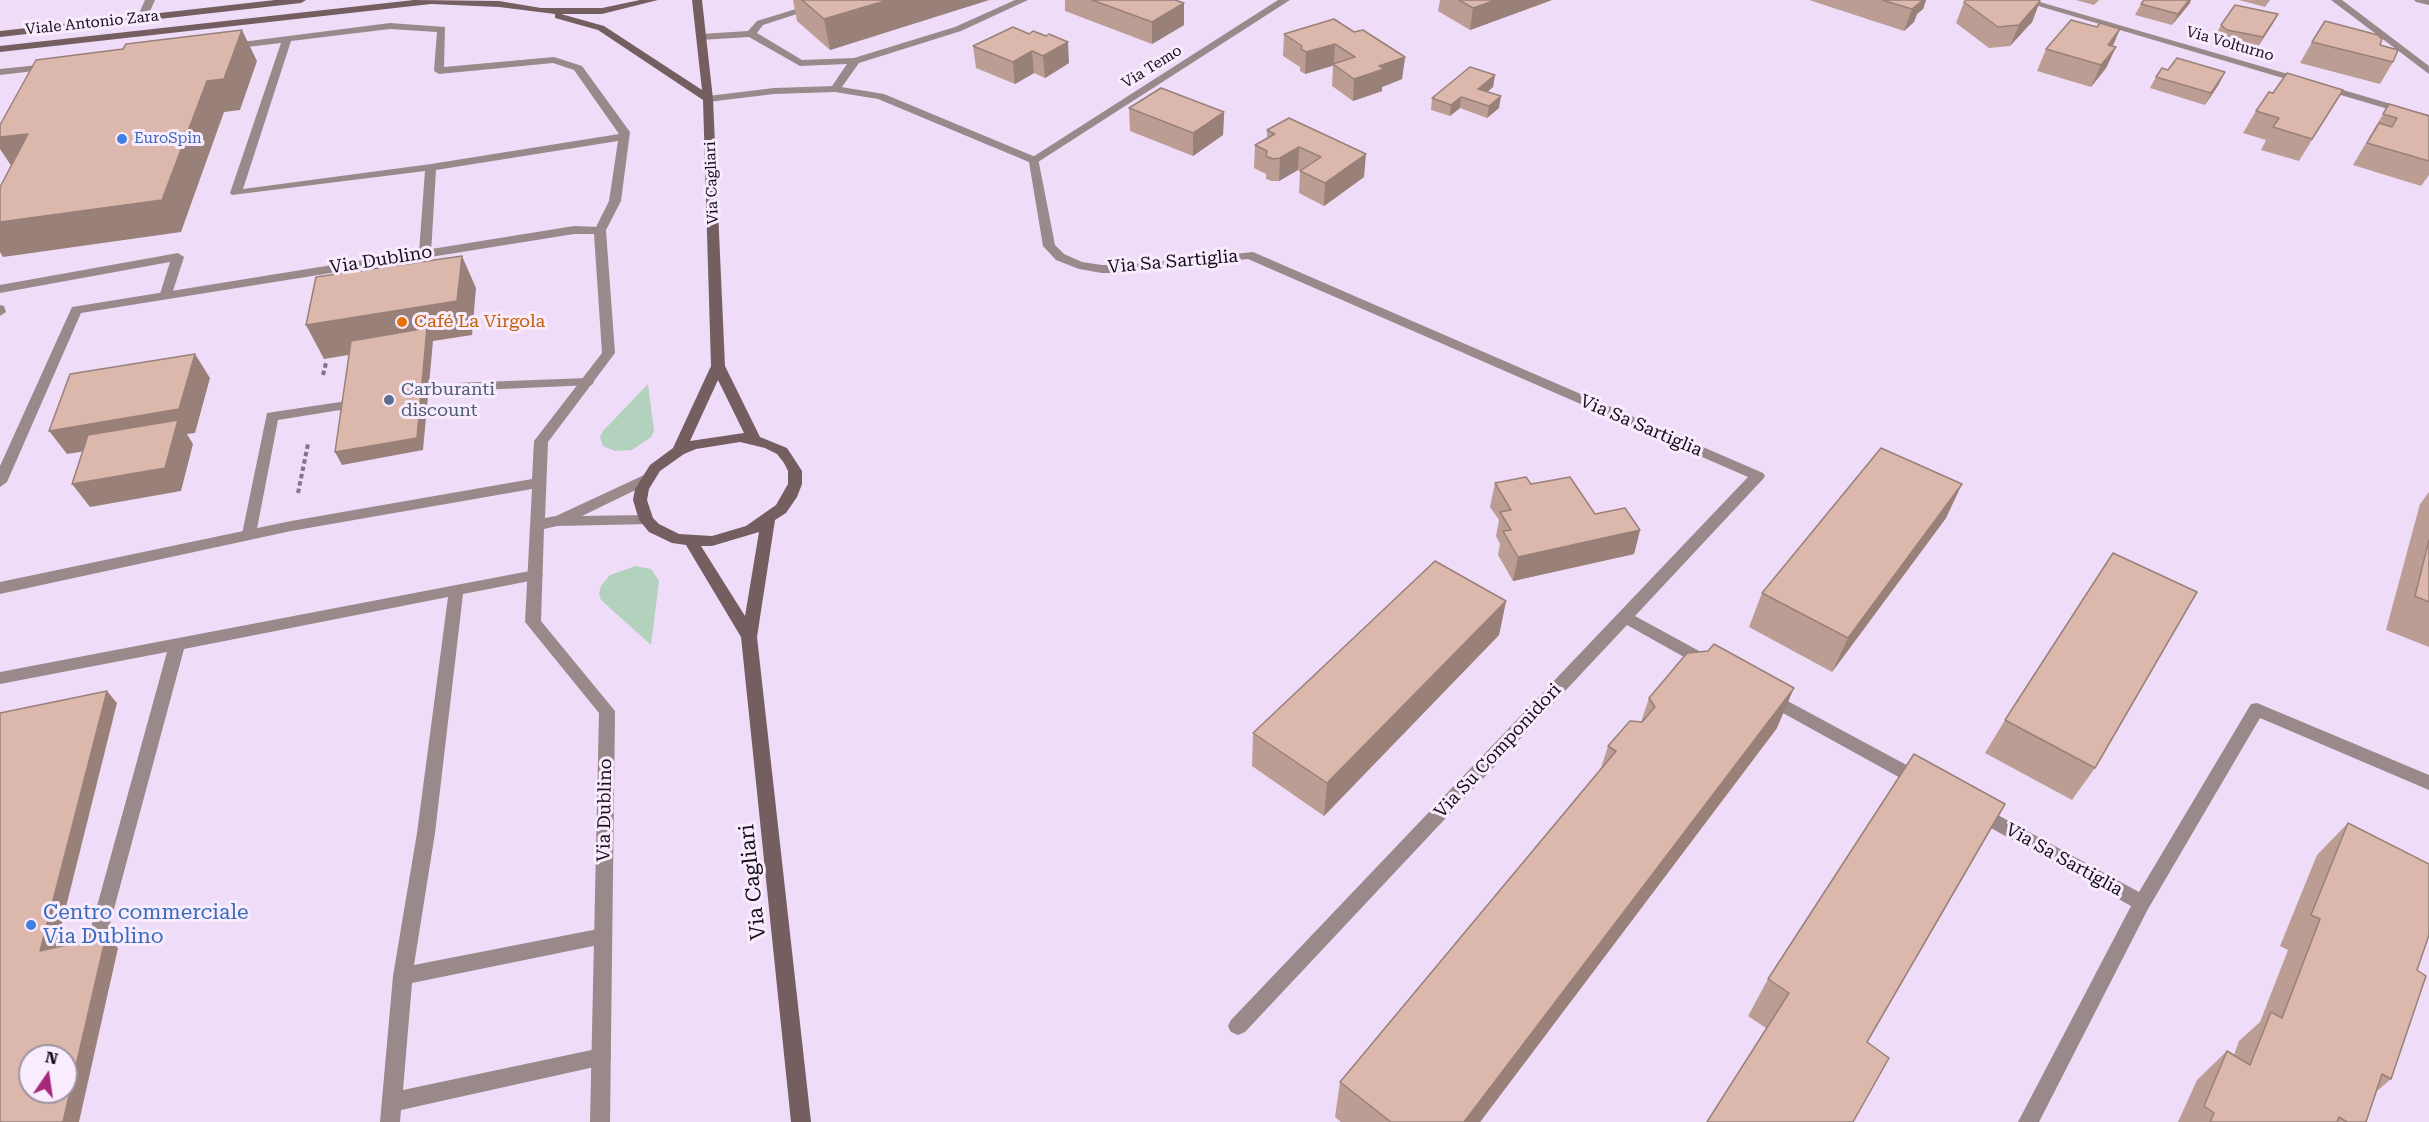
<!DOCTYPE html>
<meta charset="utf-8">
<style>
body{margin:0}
#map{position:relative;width:2429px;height:1122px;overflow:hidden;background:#efdcf9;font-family:"Roboto Serif",serif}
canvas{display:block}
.north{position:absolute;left:18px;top:1044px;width:60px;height:60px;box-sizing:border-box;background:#f8ecfe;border:2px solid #9d93a2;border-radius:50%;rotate:13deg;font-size:16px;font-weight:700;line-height:24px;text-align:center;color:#140d17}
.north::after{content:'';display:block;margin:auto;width:21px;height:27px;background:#a6287a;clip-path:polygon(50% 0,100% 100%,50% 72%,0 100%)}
</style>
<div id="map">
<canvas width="2429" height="1122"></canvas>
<div class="north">N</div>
</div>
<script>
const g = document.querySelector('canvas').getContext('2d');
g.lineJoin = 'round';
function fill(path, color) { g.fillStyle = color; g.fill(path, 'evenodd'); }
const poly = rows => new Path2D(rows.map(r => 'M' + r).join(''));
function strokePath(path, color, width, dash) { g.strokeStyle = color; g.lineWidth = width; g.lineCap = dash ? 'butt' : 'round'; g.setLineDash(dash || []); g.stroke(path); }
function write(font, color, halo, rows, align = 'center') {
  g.font = font + ' "Roboto Serif",serif'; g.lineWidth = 6; g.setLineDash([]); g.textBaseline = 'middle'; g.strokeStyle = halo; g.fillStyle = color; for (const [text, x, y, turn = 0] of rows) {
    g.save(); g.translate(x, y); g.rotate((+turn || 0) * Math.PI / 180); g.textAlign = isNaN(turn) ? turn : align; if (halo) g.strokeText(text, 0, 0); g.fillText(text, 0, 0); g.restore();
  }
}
const green = poly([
 [648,384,654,431,651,437,632,450,615,451,603,446,600,437,603,431],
 [636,566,651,569,659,581,651,645,601,600,599,594,601,586,610,575]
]);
const path = poly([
 [323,375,326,363],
 [298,493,308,444]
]);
const lane = poly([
 [145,0,155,0,147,18,142,21,137,18,145,0],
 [825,0,840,0,763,25,757,33,802,60,854,58,955,27,1015,0,1028,0,961,31,859,63,839,91,835,92,830,89,847,64,800,66,749,37,701,40,696,37,701,34,748,31,757,21,825,0],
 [1278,0,1290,0,1038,162,1034,163,1028,160,1278,0],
 [390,23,445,27,444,67,554,57,582,66,630,132,621,201,604,234,596,234,594,231,609,201,618,141,436,170,431,253,425,257,419,253,425,171,232,195,230,193,281,43,230,49,226,48,226,44,390,23],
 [390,29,437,32,434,71,439,74,553,63,574,70,619,134,431,164,243,189,291,41,390,29],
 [48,64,53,67,52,69,0,75,0,69,48,64],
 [178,253,184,257,172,294,166,298,160,294,170,262,0,293,0,285,178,253],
 [0,305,4,306,6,312,0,316,0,305],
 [587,378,594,382,592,385,456,391,408,399,401,395,408,391,456,383,587,378],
 [360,399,367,403,365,406,278,420,256,534,254,538,244,538,242,534,267,413,360,399],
 [535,570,540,571,543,575,540,579,463,594,435,833,414,965,603,928,610,930,612,936,610,942,603,944,412,983,403,1090,601,1048,608,1050,611,1057,608,1064,401,1110,400,1122,380,1122,393,976,417,833,448,597,184,649,101,957,99,963,92,965,85,963,83,957,167,652,0,684,0,672,535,570]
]);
const street = poly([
 [2018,0,2033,0,2429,115,2429,121,2018,0],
 [2331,0,2342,0,2429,66,2429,74,2331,0],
 [2414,0,2429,0,2429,5,2416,2,2414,0],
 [835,86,884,94,1038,158,1055,245,1064,254,1082,262,1102,265,1126,265,1253,252,1763,473,1765,476,1763,479,1635,616,1712,658,1714,662,1712,666,1700,666,1627,625,1245,1032,1238,1035,1231,1032,1228,1026,1231,1020,1748,477,1248,259,1126,273,1102,273,1079,269,1056,260,1043,246,1029,162,878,99,835,92,774,94,708,102,703,99,708,96,774,88,835,86],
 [574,226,600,227,606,231,615,353,548,442,545,518,556,516,642,476,647,474,654,479,652,482,582,516,646,515,653,520,651,524,557,526,544,529,541,621,615,711,610,1122,590,1122,599,713,525,622,532,489,291,531,0,594,0,582,291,521,532,479,534,441,602,353,594,234,574,234,81,313,7,482,0,487,0,466,72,307,574,226],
 [1769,691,1927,776,1930,781,1927,786,1921,788,1915,786,1763,702,1761,697,1763,692,1769,691],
 [2257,703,2429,775,2429,790,2260,718,2148,909,2039,1122,2018,1122,2131,906,1973,818,1970,813,1973,808,1979,806,1985,808,2139,892,2251,704,2257,703]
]);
const secondary = poly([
 [275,0,306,0,301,3,0,37,0,31,275,0],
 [414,0,499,1,541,8,602,8,640,0,658,0,602,14,561,14,604,26,702,90,692,0,702,0,713,99,725,366,760,437,787,448,802,471,802,484,797,497,786,513,775,520,757,637,811,1122,791,1122,741,637,686,545,672,543,649,532,639,520,633,500,635,489,650,465,673,448,711,366,703,100,598,30,555,18,555,14,499,7,431,4,0,52,0,46,414,0],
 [718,380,744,433,690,441,718,380],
 [740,442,765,448,777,454,784,463,788,471,788,484,776,505,746,526,712,536,679,534,659,524,653,518,647,500,649,489,660,471,684,454,696,449,740,442],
 [759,532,745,616,701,546,712,546,759,532]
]);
const wall = poly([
 [793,0,989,0,830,50,797,21],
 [1065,0,1175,0,1184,25,1152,44,1065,11],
 [1440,0,1552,0,1470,30,1438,11],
 [1809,0,1926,0,1923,9,1917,14,1914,22,1904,31],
 [2076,0,2099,0,2094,5],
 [2239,0,2270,0,2265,7],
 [2040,1,2032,22,2010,46,1989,48,1956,23,1964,2],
 [2190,3,2172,25,2135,15,2141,4],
 [2278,14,2257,48,2221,41,2215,37,2221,25],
 [2097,27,2120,29,2113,46,2116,47,2106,68,2091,87,2037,71,2046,49],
 [1354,32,1405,57,1402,79,1382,87,1382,91,1353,101,1332,86,1333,66,1305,74,1300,71,1300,67,1283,56,1284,34],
 [1029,34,1069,63,1045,78,1034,73,1015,84,976,68,973,46],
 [2312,42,2380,45,2393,62,2380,84,2300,63],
 [1495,75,1493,87,1487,92,1499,108,1487,118,1460,108,1450,116,1431,110,1432,98],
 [2156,77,2219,84,2205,105,2150,88],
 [2343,90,2299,161,2261,150,2266,140,2243,133,2256,111,2273,93],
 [2389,104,2429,116,2429,175,2421,186,2353,165],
 [1129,108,1224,112,1223,135,1193,156,1130,131],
 [1267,130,1364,177,1324,206,1299,193,1300,171,1298,170,1279,181,1272,181,1266,179,1266,174,1254,168,1255,145,1267,138],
 [1495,483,1531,484,1595,514,1640,530,1634,554,1513,581,1498,555,1500,544,1496,536,1499,520,1490,507],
 [2429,492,2429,647,2386,630,2420,504],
 [1946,518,1832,672,1749,627,1762,593],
 [1506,601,1499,635,1324,816,1252,766,1253,733],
 [1649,698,1777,728,1480,1122,1341,1122,1335,1117,1340,1082,1601,768,1608,746,1641,722],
 [2005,720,2095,768,2072,800,1985,753],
 [2348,823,2417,970,2391,1079,2377,1091,2366,1122,2178,1122,2197,1080,2227,1051,2234,1055,2239,1041,2260,1022,2288,950,2280,946,2317,855],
 [1768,979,1867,1042,1766,1028,1748,1016]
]);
const shadedWall = poly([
 [888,0,989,0,830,50,824,19],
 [1496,0,1552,0,1470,30,1473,8],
 [1918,0,1926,0,1923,9,1917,14,1914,22,1904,31,1912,9],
 [2189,0,2191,0,2190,3,2172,25,2178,14],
 [2040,1,2032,22,2010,46,2019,25],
 [1184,3,1184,25,1152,44,1152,22],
 [2278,14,2272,25,2257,48,2263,37],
 [2120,29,2110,51,2098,66,2108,45],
 [242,30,257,61,240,110,224,112,181,232,3,257,0,252,0,222,207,81],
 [1068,42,1069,63,1045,78,1043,56],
 [1335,44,1334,65,1305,74,1306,52],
 [2116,47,2106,68,2091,87,2101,65],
 [1032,51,1034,73,1015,84,1013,62],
 [1405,57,1402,79,1382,87,1382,91,1353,101,1354,79,1379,66],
 [2225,72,2219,84,2205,105,2211,93],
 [1495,75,1493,87,1477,101,1478,89],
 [1501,96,1499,108,1487,118,1489,106],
 [1461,97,1460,108,1450,116,1451,105],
 [1224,112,1223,135,1193,156,1193,133],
 [28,134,14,170,0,149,0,137],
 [1299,147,1298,170,1279,181,1280,158],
 [1366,154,1364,177,1324,206,1325,183],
 [462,256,476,288,472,335,433,341,423,450,342,465,335,452,426,342,324,359,306,325],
 [195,354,210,378,195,433,187,434,193,444,181,491,90,507,72,484,173,437,67,454,49,431],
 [1962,484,1946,518,1832,672,1848,638],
 [1640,530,1634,554,1513,581,1518,557],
 [1506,601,1499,635,1324,816,1327,783],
 [1794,688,1777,728,1480,1122,1464,1122],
 [107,691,117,703,52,963,40,951],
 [106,936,118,948,79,1122,63,1122]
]);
const building = poly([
 [802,0,888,0,824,19,802,0],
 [1092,0,1175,0,1184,3,1152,22,1092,0],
 [1459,0,1496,0,1473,8,1459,0],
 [1882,0,1921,0,1922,1,1912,9,1882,0],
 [1966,0,2038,0,2040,1,2019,25,1998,27,1964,2,1966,0],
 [2144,0,2189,0,2178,14,2141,4,2144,0],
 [2235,5,2278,14,2263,37,2227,30,2221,25,2235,5],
 [1334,19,1354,32,1363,30,1405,57,1379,66,1384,69,1354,79,1333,64,1355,57,1335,44,1306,52,1301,49,1302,46,1284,34,1334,19],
 [2071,20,2097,27,2100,23,2120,29,2108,45,2116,47,2101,65,2046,49,2071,20],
 [2325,21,2378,35,2382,39,2380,45,2398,50,2393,62,2312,42,2325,21],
 [1013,27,1029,34,1033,31,1046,36,1049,34,1068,42,1043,56,1032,51,1013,62,973,46,1013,27],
 [242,30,224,79,207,81,162,200,0,222,0,187,28,134,0,137,0,125,36,60,123,49,126,44,242,30],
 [2177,58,2225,72,2211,93,2156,77,2162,68,2168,70,2177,58],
 [1470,67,1495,75,1478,89,1501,96,1489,106,1461,97,1451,105,1432,98,1470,67],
 [2287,73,2343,90,2312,139,2273,127,2279,118,2256,111,2269,92,2273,93,2287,73],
 [1161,88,1224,112,1193,133,1129,108,1161,88],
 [2389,104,2429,116,2429,161,2367,143,2379,123,2392,127,2397,118,2383,114,2389,104],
 [1289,118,1366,154,1325,183,1300,171,1321,157,1299,147,1280,158,1273,159,1266,156,1267,151,1255,145,1275,134,1267,130,1289,118],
 [462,256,457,301,306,325,316,277,462,256],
 [427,328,417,438,335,452,351,341,427,328],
 [195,354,179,409,49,431,70,374,195,354],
 [178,420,165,468,72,484,88,435,178,420],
 [1881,448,1962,484,1848,638,1762,593,1881,448],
 [1526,477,1531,484,1570,477,1595,514,1625,508,1640,530,1518,557,1503,531,1511,530,1500,512,1511,510,1495,483,1526,477],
 [2429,540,2429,602,2415,596,2429,540],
 [2113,553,2197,592,2095,768,2005,720,2113,553],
 [1435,561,1506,601,1327,783,1253,733,1435,561],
 [1714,644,1794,688,1464,1122,1391,1122,1340,1082,1616,751,1608,746,1630,721,1642,722,1655,707,1649,698,1687,653,1708,651,1714,644],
 [107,691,40,951,106,936,63,1122,0,1122,0,713,107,691],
 [30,1056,66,1056,66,1092,30,1092,30,1056],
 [1914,754,2005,804,1867,1042,1889,1058,1853,1122,1707,1122,1789,993,1768,979,1914,754],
 [2348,823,2429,864,2429,935,2417,970,2426,976,2391,1079,2382,1074,2366,1122,2347,1122,2339,1117,2337,1122,2210,1122,2214,1113,2204,1106,2227,1051,2250,1065,2271,1012,2282,1018,2320,919,2311,915,2348,823]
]);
const markers = [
 [122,139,6,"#3f7fe0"],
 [402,322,6,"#e8710a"],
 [389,400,6,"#5c6f8a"],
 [31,925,6,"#3f7fe0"]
];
const farStreetnames = [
 ["Viale Antonio Zara",92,23,-6],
 ["Via Volturno",2230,44,16],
 ["Via Temo",1152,67,-32],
 ["Via Cagliari",712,183,-92]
];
const farShopnames = [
 ["EuroSpin",134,139]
];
const streetNames = [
 ["Via Dublino",381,260,-9],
 ["Via Sa Sartiglia",1173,262,-5],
 ["Via Sa Sartiglia",1641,426,23],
 ["Via Su Componidori",1498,751,-47],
 ["Via Dublino",605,810,-89],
 ["Via Sa Sartiglia",2064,860,29]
];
const foodNames = [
 ["Café La Virgola",414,322]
];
const serviceNames = [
 ["Carburanti",401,390],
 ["discount",401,411]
];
const nearStreetnames = [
 ["Via Cagliari",753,882,-96]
];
const nearShopnames = [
 ["Centro commerciale",43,913],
 ["Via Dublino",43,937]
];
fill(green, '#b3d2bd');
strokePath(path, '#827588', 4, [4.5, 3]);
fill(lane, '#99898a');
fill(street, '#99898a');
fill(secondary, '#755e60');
fill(wall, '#bc9d94');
fill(shadedWall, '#998078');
fill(building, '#dbb7ac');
strokePath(building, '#998078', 1.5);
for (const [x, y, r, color] of markers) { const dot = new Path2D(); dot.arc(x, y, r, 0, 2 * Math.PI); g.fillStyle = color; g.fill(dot); strokePath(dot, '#f8ecfe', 2); }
write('15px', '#140d17', '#f8ecfe', farStreetnames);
write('15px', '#366cbe', '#f8ecfe', farShopnames, 'left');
write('18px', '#140d17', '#f8ecfe', streetNames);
write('18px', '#c56008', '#f8ecfe', foodNames, 'left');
write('18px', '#4e5e75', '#f8ecfe', serviceNames, 'left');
write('21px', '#140d17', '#f8ecfe', nearStreetnames);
write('21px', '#366cbe', '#f8ecfe', nearShopnames, 'left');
</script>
